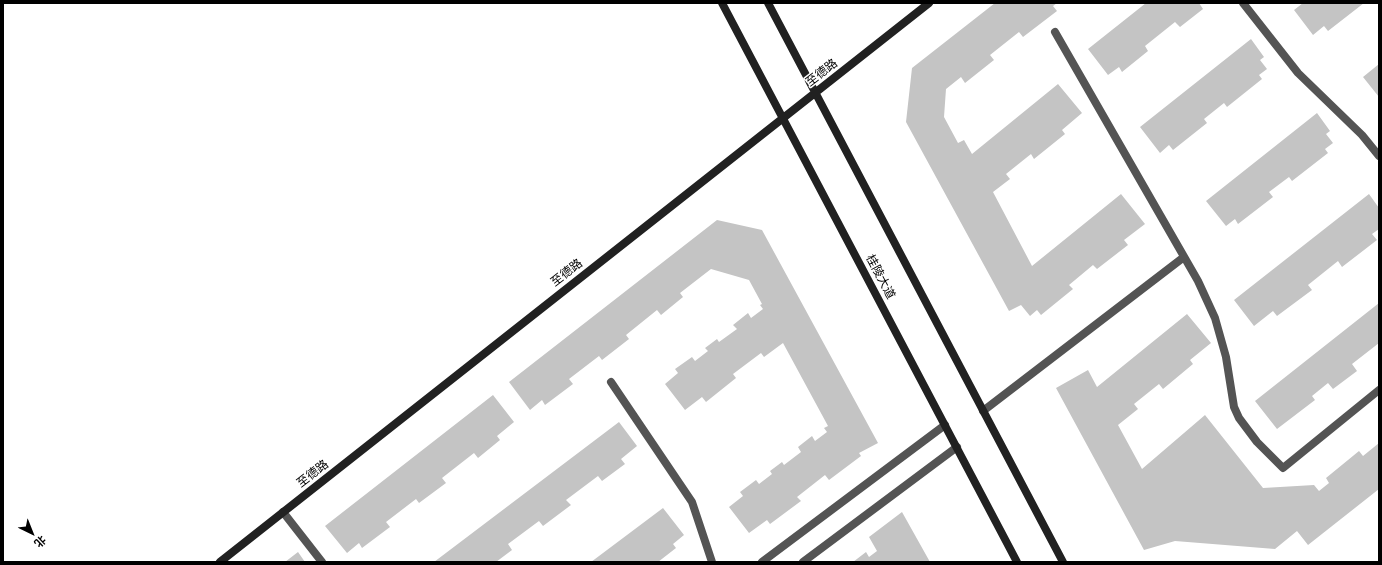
<!DOCTYPE html>
<meta charset="utf-8">
<style>
body{margin:0}
#map{position:relative;width:1382px;height:565px;overflow:hidden;background:#fff;font-family:Arial,"Noto Sans SC",sans-serif}
canvas{display:block}
.frame{position:absolute;inset:0;border:4px solid #000;pointer-events:none}
.north{position:absolute;left:12px;top:513px;width:40px;height:40px;-webkit-text-stroke:3px #fff;paint-order:stroke;rotate:137deg;font-size:11px;font-weight:700;line-height:16px;text-align:center;color:#000}
.north::after{content:'';display:block;margin:auto;width:14px;height:18px;background:#000;clip-path:polygon(50% 0,100% 100%,50% 72%,0 100%)}
</style>
<div id="map">
<canvas width="1382" height="565"></canvas>
<div class="frame"></div>
<div class="north">北</div>
</div>
<script>
const g = document.querySelector('canvas').getContext('2d');
g.lineJoin = 'round';
function fill(path, color) { g.fillStyle = color; g.fill(path, 'evenodd'); }
const poly = rows => new Path2D(rows.map(r => 'M' + r).join(''));
function strokePath(path, color, width, dash) { g.strokeStyle = color; g.lineWidth = width; g.lineCap = dash ? 'butt' : 'round'; g.setLineDash(dash || []); g.stroke(path); }
function write(font, color, halo, rows, align = 'center') {
  g.font = font + ' Arial,"Noto Sans SC",sans-serif'; g.lineWidth = 3; g.setLineDash([]); g.textBaseline = 'middle'; g.strokeStyle = halo; g.fillStyle = color; for (const [text, x, y, turn = 0] of rows) {
    g.save(); g.translate(x, y); g.rotate((+turn || 0) * Math.PI / 180); g.textAlign = isNaN(turn) ? turn : align; if (halo) g.strokeText(text, 0, 0); g.fillText(text, 0, 0); g.restore();
  }
}
const building = poly([
 [995,3,1057,3,1053,6,1057,11,1023,37,1019,32,990,55,994,60,965,83,961,77,946,89,944,117,958,143,964,140,972,154,1058,84,1082,113,1062,130,1065,134,1034,159,1031,154,1006,174,1010,179,993,192,1032,266,1121,194,1145,224,1124,240,1128,245,1097,269,1093,265,1069,285,1073,289,1041,315,1037,310,1030,316,1021,305,1009,311,906,122,912,68],
 [1146,3,1199,3,1203,9,1180,27,1175,22,1145,46,1148,51,1122,72,1119,67,1108,75,1088,49],
 [1303,3,1364,3,1328,31,1324,26,1313,35,1294,10],
 [1251,39,1264,57,1260,60,1267,69,1259,75,1262,79,1227,107,1224,103,1204,119,1207,123,1173,150,1169,145,1160,153,1140,127],
 [1379,64,1379,97,1363,77],
 [1317,113,1330,131,1326,134,1333,143,1325,149,1328,153,1292,181,1289,177,1269,192,1273,197,1238,224,1235,219,1226,226,1206,201],
 [1369,194,1379,208,1379,229,1372,234,1377,240,1342,267,1338,261,1308,285,1312,290,1277,316,1273,311,1254,326,1234,300],
 [717,220,762,230,878,443,859,453,861,456,829,480,825,475,797,497,801,501,770,524,767,520,749,533,729,507,743,496,740,492,756,480,759,484,772,474,770,471,782,462,784,465,801,452,798,447,812,436,815,441,827,432,824,428,828,426,783,343,764,357,761,353,733,374,736,378,706,402,702,397,685,410,665,384,678,373,675,369,692,357,695,361,708,351,705,348,717,339,719,342,737,329,733,325,748,313,751,318,763,309,760,305,762,304,749,280,711,269,680,293,683,297,661,315,657,310,626,335,629,339,602,360,599,356,569,379,573,384,545,405,542,400,530,410,509,382],
 [1379,303,1379,343,1352,364,1357,371,1333,389,1328,383,1312,396,1315,400,1277,429,1255,401],
 [1187,314,1211,343,1190,360,1193,364,1163,389,1159,384,1134,404,1138,409,1118,425,1142,469,1205,415,1263,488,1314,485,1319,491,1329,483,1326,478,1359,451,1363,456,1379,443,1379,489,1308,545,1297,531,1275,549,1175,541,1144,550,1056,388,1088,370,1097,387],
 [493,395,514,422,497,436,500,440,478,458,474,453,442,478,446,483,419,503,416,499,386,522,390,527,362,548,359,543,347,553,325,526],
 [619,422,637,446,621,459,625,464,602,481,598,476,566,500,571,505,543,526,539,521,508,544,512,550,496,562,434,562],
 [663,508,684,535,673,544,676,548,658,562,591,562],
 [902,512,930,562,853,562,866,552,869,557,877,551,869,537],
 [298,552,305,562,285,562]
]);
const lane = poly([
 [1243,3,1298,73,1362,135,1379,156],
 [1055,32,1198,281,1215,318,1226,357,1234,407,1239,418,1257,442,1283,468,1379,390],
 [611,382,692,502,712,562],
 [983,411,1184,257],
 [283,512,322,562],
 [762,562,945,425],
 [803,562,957,447]
]);
const secondary = poly([
 [722,3,1017,562],
 [768,3,1063,562],
 [220,562,929,3]
]);
const streetNames = [
 ["至德路",822,73,-38],
 ["至德路",567,273,-38],
 ["桂陵大道",880,277,62],
 ["至德路",313,474,-38]
];
fill(building, '#c4c4c4');
strokePath(lane, '#545454', 8);
strokePath(secondary, '#212121', 8);
write('12px', '#000', '#fff', streetNames);
</script>
